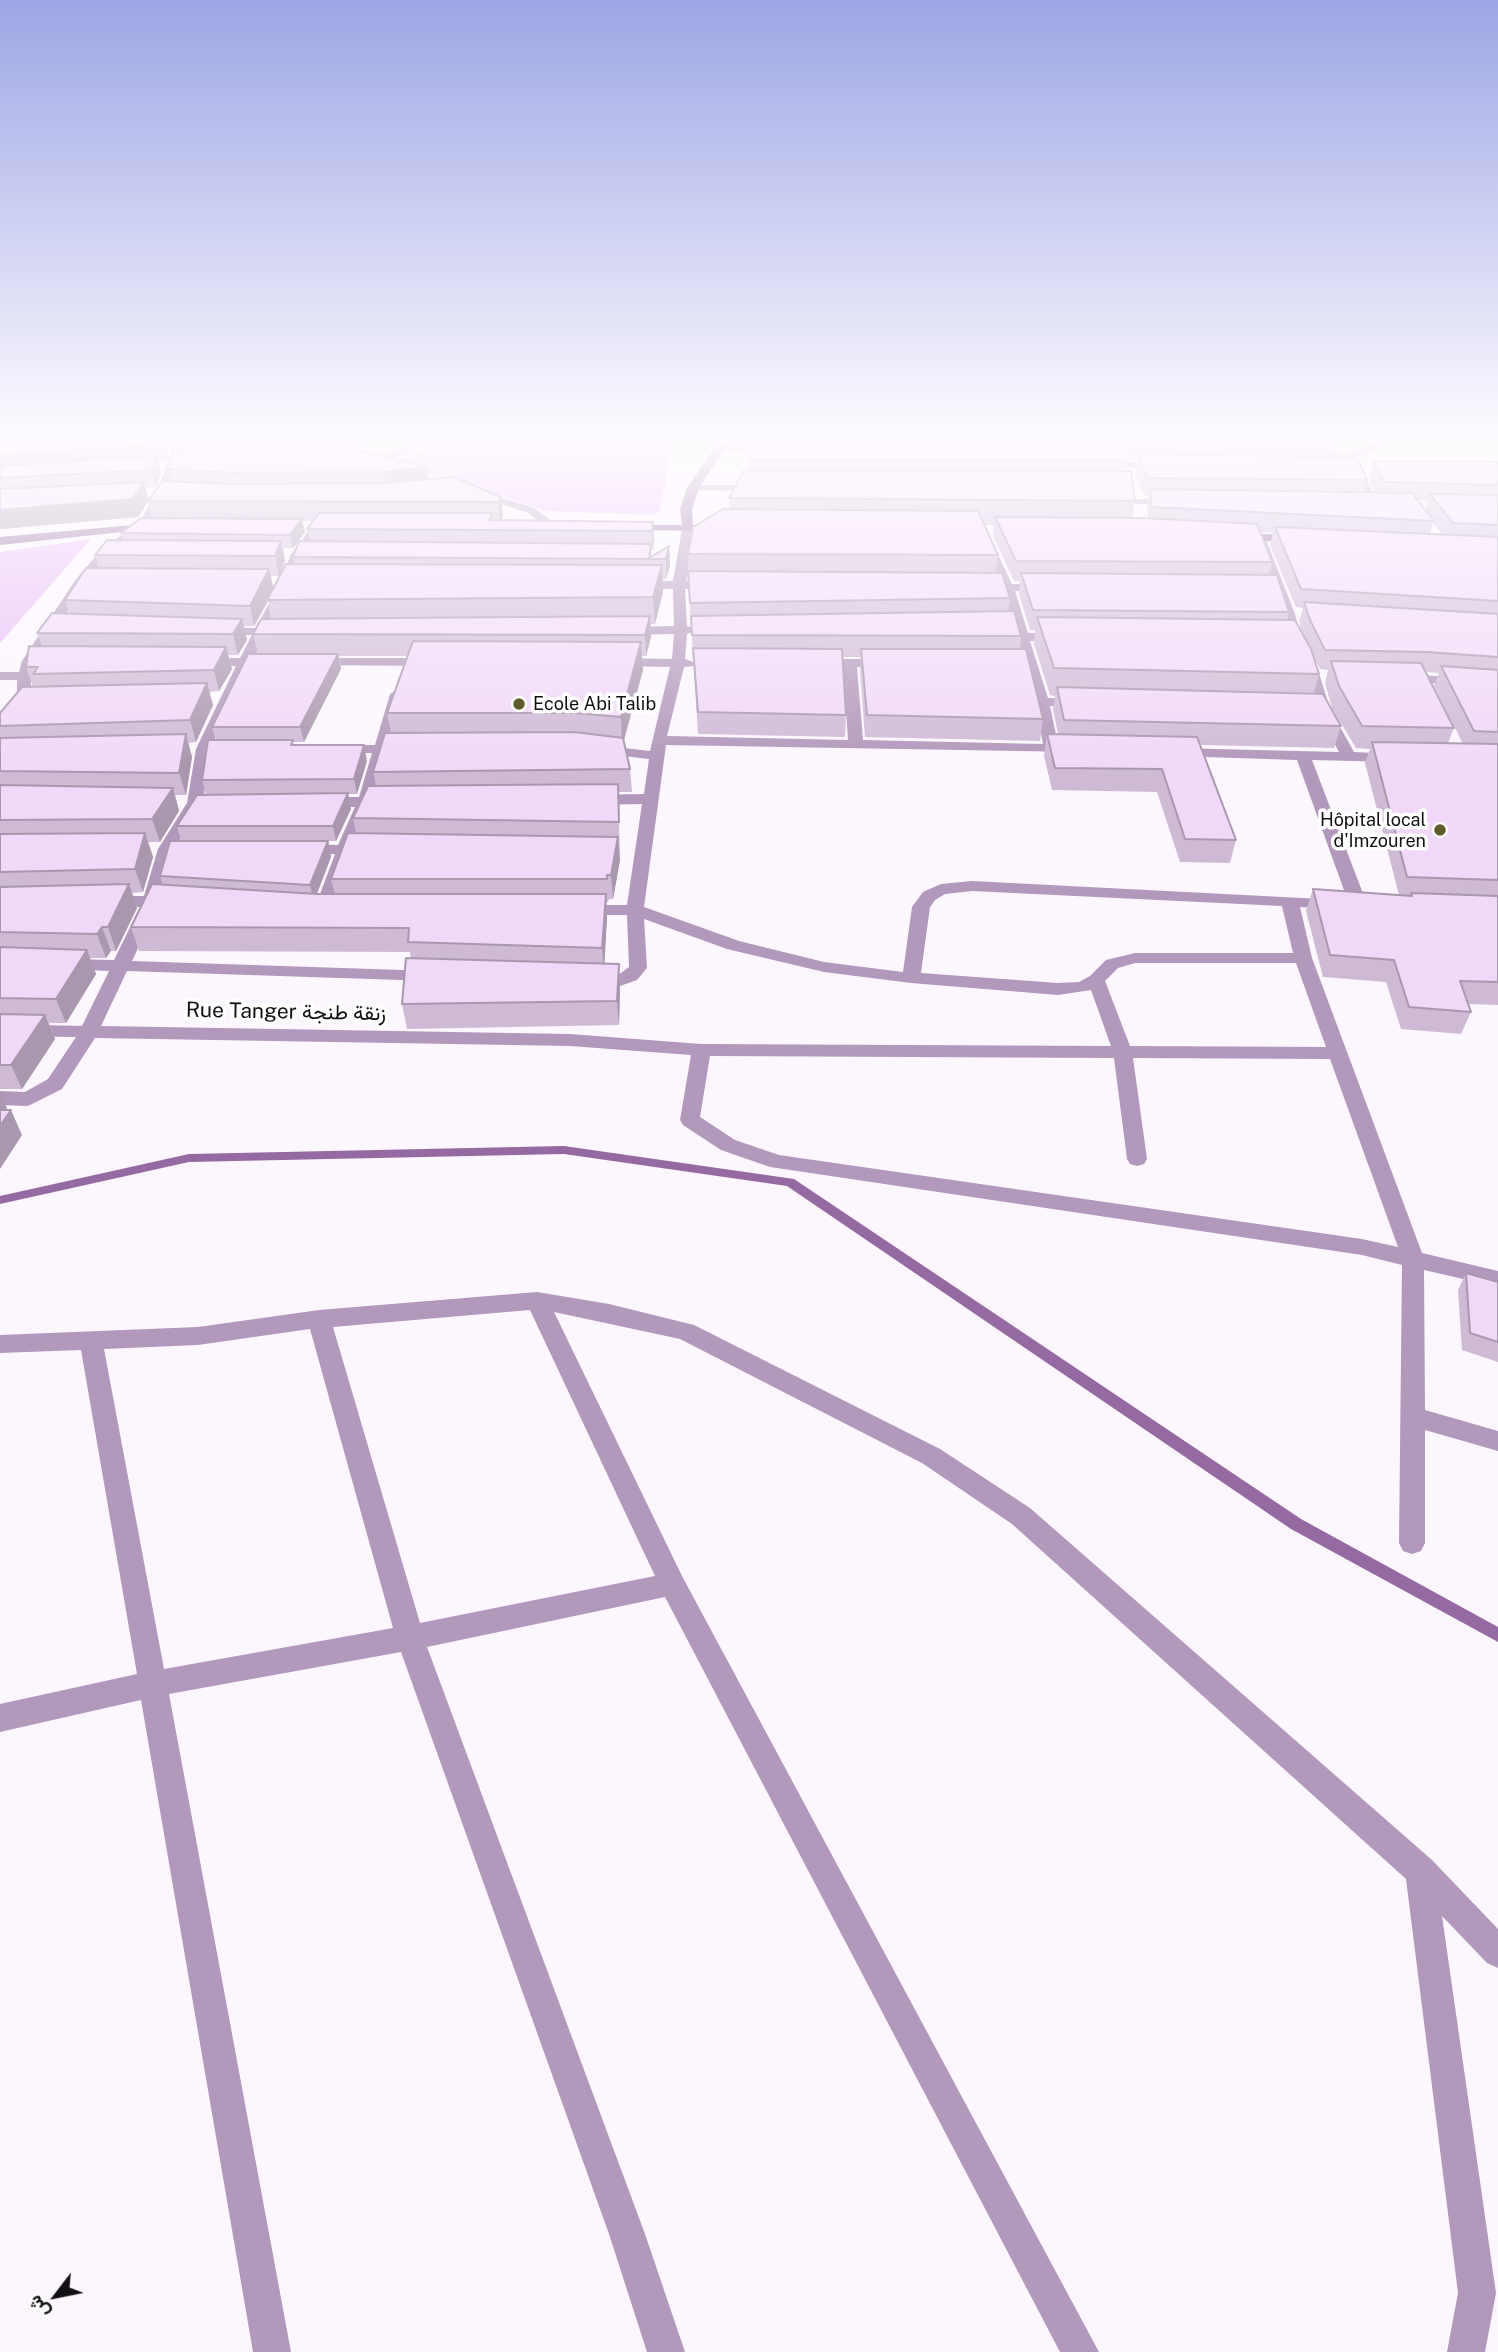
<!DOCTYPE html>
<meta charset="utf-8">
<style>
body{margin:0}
#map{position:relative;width:1498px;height:2352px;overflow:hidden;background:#fcf7fe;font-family:"Public Sans",Vazirmatn,sans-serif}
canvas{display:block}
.north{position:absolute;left:21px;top:2261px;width:70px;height:70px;-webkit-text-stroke:5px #fff;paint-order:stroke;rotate:238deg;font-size:19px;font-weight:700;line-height:28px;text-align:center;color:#121013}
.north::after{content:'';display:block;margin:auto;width:24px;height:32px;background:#121013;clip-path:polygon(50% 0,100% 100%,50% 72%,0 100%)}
</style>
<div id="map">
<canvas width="1498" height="2352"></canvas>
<div class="north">ش</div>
</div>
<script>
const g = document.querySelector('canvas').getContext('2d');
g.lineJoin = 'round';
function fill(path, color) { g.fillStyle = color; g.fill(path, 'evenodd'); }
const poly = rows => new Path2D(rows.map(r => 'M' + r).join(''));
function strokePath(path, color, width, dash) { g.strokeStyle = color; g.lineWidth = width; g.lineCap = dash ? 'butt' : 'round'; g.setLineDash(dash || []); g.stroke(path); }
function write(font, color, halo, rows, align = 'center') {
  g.font = font + ' "Public Sans",Vazirmatn,sans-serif'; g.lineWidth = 7; g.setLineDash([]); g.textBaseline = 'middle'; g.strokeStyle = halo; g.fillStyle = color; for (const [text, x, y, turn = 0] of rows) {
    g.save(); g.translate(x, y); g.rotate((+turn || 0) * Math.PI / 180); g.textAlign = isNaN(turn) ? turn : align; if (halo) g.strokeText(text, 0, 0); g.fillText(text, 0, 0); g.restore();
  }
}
const green = poly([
 [448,440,673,440,660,511,652,515,546,511,391,462],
 [91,539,0,643,0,552]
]);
const stream = poly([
 [564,1146,794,1179,1301,1519,1498,1627,1498,1642,1291,1529,787,1186,564,1154,189,1162,0,1204,0,1196,189,1154,564,1146]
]);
const street = poly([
 [171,440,181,440,181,455,168,493,154,517,145,528,109,556,85,584,36,661,31,676,31,702,5,733,0,734,0,721,17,701,17,680,0,680,0,672,19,672,22,661,76,579,101,550,137,524,143,516,156,493,171,455,171,440],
 [422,440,436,440,376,466,367,464,422,440],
 [1291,440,1305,440,1346,454,1382,440,1396,440,1353,459,1362,470,1378,503,1376,505,1368,505,1352,471,1342,460,1291,440],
 [720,445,781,446,786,449,781,452,716,450,716,446,720,445],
 [1097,461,1163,463,1168,466,1163,469,1093,466,1093,462,1097,461],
 [693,485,760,485,766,488,760,491,689,490,689,486,693,485],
 [475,490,534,508,560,527,550,529,526,512,471,495,469,493,475,490],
 [1138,499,1175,499,1181,502,1175,505,1134,504,1134,500,1138,499],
 [313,525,323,527,302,556,292,583,269,628,282,628,289,632,282,636,265,636,254,658,272,658,279,662,272,666,249,666,210,749,203,803,174,849,161,897,179,898,182,902,173,907,157,907,132,961,432,971,441,976,432,981,127,971,101,1026,570,1034,701,1044,1111,1046,1091,990,1058,995,911,983,824,972,727,949,644,919,647,968,637,980,620,986,593,986,584,981,593,976,617,976,629,967,627,915,579,915,570,910,579,905,627,905,642,804,590,805,582,800,590,795,644,794,649,759,598,753,591,749,598,745,650,751,670,667,616,666,609,662,616,658,672,659,674,634,623,635,616,631,623,627,674,626,673,589,635,589,631,588,631,582,673,581,682,529,688,526,694,529,686,581,715,581,721,585,715,589,685,589,687,626,699,630,687,634,685,659,696,663,694,666,684,667,667,736,848,740,843,667,816,667,809,663,816,659,888,659,895,663,893,666,857,667,863,740,1043,744,1035,702,1002,591,978,591,972,587,978,583,999,584,980,540,990,538,1012,584,1048,584,1054,588,1048,592,1015,591,1028,633,1062,633,1069,637,1062,641,1030,641,1048,698,1082,699,1089,703,1082,707,1050,706,1058,744,1078,746,1080,749,1078,752,666,745,644,907,739,941,824,962,903,972,912,907,923,892,941,884,972,881,1341,900,1344,904,1335,909,1300,907,1312,958,1422,1253,1498,1271,1498,1287,1424,1270,1425,1410,1498,1431,1498,1451,1425,1430,1425,1543,1421,1551,1412,1554,1403,1551,1399,1543,1402,1265,1362,1255,770,1167,721,1150,683,1125,680,1120,691,1055,570,1046,95,1038,62,1089,28,1106,0,1105,0,1091,25,1092,48,1079,76,1037,0,1036,0,1024,82,1026,109,971,65,969,56,964,65,959,114,960,140,907,107,906,98,901,107,896,144,896,158,849,187,803,196,749,236,666,203,666,196,662,203,658,240,658,252,635,217,635,210,631,217,627,256,628,280,583,290,556,313,525],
 [972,891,1282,906,1293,953,1135,953,1106,960,1090,976,1079,982,1058,983,921,973,930,907,935,900,945,894,972,891],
 [1135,963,1296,963,1326,1047,1130,1046,1105,981,1118,968,1135,963],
 [710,1056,1114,1058,1127,1159,1130,1164,1137,1166,1144,1164,1147,1159,1133,1058,1330,1059,1398,1247,1362,1239,779,1155,735,1140,700,1117,710,1056],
 [1261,538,1267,542,1295,614,1302,640,1320,676,1330,709,1354,752,1394,754,1401,758,1394,762,1312,760,1367,904,1364,908,1358,909,1349,904,1297,760,1175,756,1168,752,1175,748,1339,752,1316,709,1306,676,1288,640,1283,614,1255,542,1261,538],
 [312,658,433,658,440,662,433,666,307,665,307,659,312,658],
 [1403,674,1498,680,1498,688,1398,681,1396,678,1403,674],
 [397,690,404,694,389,745,408,745,415,749,408,753,387,753,374,797,390,797,398,802,390,807,371,807,354,845,370,845,378,850,370,855,351,855,332,910,323,915,317,914,314,910,335,854,301,854,293,849,301,844,338,845,355,807,321,807,313,802,321,797,359,797,372,753,339,753,332,749,339,745,375,745,390,694,397,690],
 [537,1292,609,1304,694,1325,940,1449,1030,1508,1432,1860,1498,1929,1498,1968,1487,1963,1442,1916,1496,2293,1485,2352,1447,2352,1458,2293,1406,1879,1012,1524,922,1463,680,1339,554,1312,682,1576,1099,2352,1060,2352,665,1597,427,1647,645,2234,685,2352,647,2352,609,2234,401,1652,169,1694,291,2352,253,2352,141,1700,0,1732,0,1704,137,1674,81,1350,0,1353,0,1335,198,1327,319,1310,537,1292],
 [530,1310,655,1576,420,1623,333,1327,530,1310],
 [310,1329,393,1628,164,1669,104,1349,198,1345,310,1329]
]);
const secondary = poly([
 [725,440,736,440,724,450,699,488,692,509,693,525,719,526,725,529,723,531,622,530,620,528,626,525,682,525,680,509,687,488,716,446,725,440],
 [156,523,162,526,160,528,0,545,0,537,156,523],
 [1234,532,1300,536,1306,540,1300,544,1230,538,1230,534,1234,532]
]);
const wall = poly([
 [0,440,169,440,168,442,165,442,168,455,166,460,158,461,161,473,156,487,146,488,149,500,171,481,168,469,180,453,179,448,295,440,296,445,313,444,295,440,377,440,357,447,357,450,427,467,429,479,501,497,503,516,501,520,653,522,654,541,653,550,651,550,651,557,669,546,670,566,666,579,663,579,663,592,655,624,651,624,651,637,646,656,642,656,643,670,624,741,630,769,632,792,618,792,620,860,613,899,609,899,608,902,606,902,607,918,604,964,619,964,620,989,619,1025,407,1029,402,1004,411,959,410,952,139,951,131,927,163,885,160,876,181,841,177,826,206,795,202,780,216,740,212,727,258,654,253,634,271,619,268,601,254,626,243,626,247,640,238,655,228,655,232,669,219,691,209,692,213,705,196,742,188,743,192,757,186,795,175,795,179,811,160,842,148,842,153,857,143,892,132,893,137,908,116,951,111,951,106,958,90,958,96,974,66,1023,49,1023,55,1039,22,1089,0,1089,0,713,33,687,26,667,42,646,37,633,69,613,65,600,99,568,95,555,123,540,121,533,153,518,148,501,138,517,0,529],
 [302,521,313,521,307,529,310,541,293,557,294,564,273,588,271,576,279,576,285,561,283,548,293,548,305,532],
 [339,656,408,656,387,713,391,733,373,772,376,786,353,818,356,833,331,879,335,894,317,894,331,857,328,841,336,841,351,809,348,794,357,794,367,761,294,745,293,742,304,742,341,669],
 [756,440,1027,440,1032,442,1031,440,1116,440,1116,449,1127,460,1125,471,1135,501,1132,518,1148,518,1147,508,1149,496,1144,496,1135,473,1137,461,1131,460,1121,440,1333,440,1332,458,1367,480,1364,492,1375,492,1368,478,1373,461,1498,462,1498,1005,1468,1004,1471,1012,1461,1034,1401,1029,1386,982,1323,977,1306,911,1313,889,1399,895,1365,763,1370,749,1356,748,1332,708,1325,683,1328,670,1320,669,1314,657,1319,674,1314,693,1341,726,1334,748,1201,745,1236,840,1230,863,1180,862,1157,792,1052,790,1044,756,1047,734,1058,734,1053,709,1055,696,1050,695,1034,644,1035,630,1030,630,1019,594,1020,581,1014,581,993,536,994,525,984,525,998,555,996,573,1010,598,1008,611,1021,636,1020,649,1043,719,1040,741,865,737,860,671,861,657,843,657,846,715,845,737,698,734,689,592,688,554,729,509,729,498,749,470,749,459,758,443,756,443],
 [1418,500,1428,501,1425,509],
 [1433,523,1443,535,1430,534],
 [1260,532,1273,533,1270,545,1296,607,1303,608,1299,621,1303,635,1287,619,1289,612,1269,575,1272,562],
 [1426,672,1439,673,1434,686,1463,744,1448,743,1454,728],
 [1466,1273,1498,1282,1498,1362,1462,1350,1458,1290]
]);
const shadedWall = poly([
 [165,440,168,455,166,460,158,461,161,473,156,487,151,470,0,472,0,455],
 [355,440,377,440,357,447],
 [1336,441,1332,459,1328,465,1332,447],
 [427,467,430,486,387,490,384,472],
 [144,482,149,500,138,517,0,529,0,510],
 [501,497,503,516,500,522,498,502],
 [302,519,305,532,293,548,290,535],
 [653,522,654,541,653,550,652,531],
 [281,541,285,561,279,576,275,556],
 [669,546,670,566,666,579,666,559],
 [662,565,663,592,655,624,653,597],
 [269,569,274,590,267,600,268,601,254,626,250,606],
 [650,616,651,637,646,656,645,635],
 [242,619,247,640,238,655,233,634],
 [641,642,643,670,622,746,621,717],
 [226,647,232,669,219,691,214,670],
 [338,654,341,669,304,742,300,727],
 [207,683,213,705,196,742,190,720],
 [186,734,192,757,186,795,179,773],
 [364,745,367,761,357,794,354,779],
 [173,788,179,811,160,842,152,819],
 [348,793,351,809,336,841,333,826],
 [145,833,153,857,143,892,135,869],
 [618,837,620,860,613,899,611,875],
 [328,841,331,857,314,901,310,885],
 [129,884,137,908,116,951,108,927],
 [606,894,607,918,604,972,602,948],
 [102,927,111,951,106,958,97,934],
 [87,950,96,974,66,1023,56,999],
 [619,964,620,989,619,1025,617,1001],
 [45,1015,55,1039,22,1089,11,1065],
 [0,1093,7,1108,0,1116],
 [11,1110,22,1135,0,1169,0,1126]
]);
const building = poly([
 [0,440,163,440,162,443,0,455,0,440],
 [180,440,295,440,179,448,180,440],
 [759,440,1027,440,1027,441,1050,447,1123,449,1127,460,749,459,759,440],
 [1045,440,1116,440,1117,442,1051,441,1045,440],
 [1133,440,1333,440,1336,441,1332,447,1134,442,1133,440],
 [329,443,427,467,384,472,234,473,168,469,173,453,329,443],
 [1138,454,1357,458,1367,480,1147,478,1138,454],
 [157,456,151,470,0,478,0,466,157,456],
 [1373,461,1498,462,1498,485,1384,482,1373,461],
 [744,470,1131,471,1135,501,729,498,744,470],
 [453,477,501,497,498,502,148,501,162,481,234,484,384,483,453,477],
 [144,482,133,499,0,510,0,489,144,482],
 [1150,489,1412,493,1434,521,1152,507,1150,489],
 [1430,494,1498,495,1498,525,1453,523,1430,494],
 [723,509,978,511,998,555,688,554,693,527,723,509],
 [319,513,493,513,489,520,653,522,652,531,307,529,319,513],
 [995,517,1143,518,1257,524,1272,562,1016,561,995,517],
 [141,518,302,519,290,535,121,533,141,518],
 [1275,527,1498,537,1498,601,1301,589,1275,527],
 [107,540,281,541,275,556,95,555,107,540],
 [299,541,651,544,649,558,669,546,666,559,293,557,299,541],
 [286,564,662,565,653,597,267,600,286,564],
 [86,568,269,569,250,606,65,600,86,568],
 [688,571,1002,573,1010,598,690,603,688,571],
 [1021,573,1277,575,1289,612,1033,610,1021,573],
 [1304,602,1498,614,1498,657,1427,652,1325,650,1310,620,1304,602],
 [1014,611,1021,636,692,635,691,616,1014,611],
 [52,613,242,619,233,634,37,633,52,613],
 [650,616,645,635,253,634,261,619,650,616],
 [1037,617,1295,620,1311,649,1319,674,1054,668,1037,617],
 [413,641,641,642,621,717,574,713,387,713,413,641],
 [29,646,226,647,214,670,33,674,38,667,26,667,29,646],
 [693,648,842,649,846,715,698,712,693,648],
 [861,649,1026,649,1043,719,867,715,861,649],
 [248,654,338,654,300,727,212,727,248,654],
 [1331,661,1421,663,1454,728,1362,726,1339,686,1331,661],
 [1441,666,1498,670,1498,732,1474,731,1441,666],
 [207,683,190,720,0,726,0,713,22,687,207,683],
 [1057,687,1323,694,1341,726,1064,720,1057,687],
 [574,732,623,738,630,769,373,772,385,733,574,732],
 [186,734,179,773,0,771,0,738,186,734],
 [1047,734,1197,737,1236,840,1185,839,1162,769,1055,768,1047,734],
 [208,740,293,740,291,745,364,745,354,779,202,780,208,740],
 [1372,742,1498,744,1498,880,1407,877,1372,742],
 [618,784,619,822,353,818,368,786,618,784],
 [0,785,173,788,152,819,0,820,0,785],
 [348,793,333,826,177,826,197,795,348,793],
 [145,833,135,869,0,872,0,834,145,833],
 [348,833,618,837,611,875,607,875,607,879,331,879,348,833],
 [170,841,328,841,310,885,160,876,170,841],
 [129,884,108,927,102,927,97,934,0,932,0,887,129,884],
 [152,884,317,894,606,894,602,948,408,942,409,928,131,927,152,884],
 [1313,889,1412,896,1411,893,1498,896,1498,982,1460,981,1471,1012,1409,1007,1394,960,1330,955,1313,889],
 [0,947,87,950,56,999,0,998,0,947],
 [406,958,619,964,617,1001,402,1004,406,958],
 [0,1014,45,1015,11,1065,0,1065,0,1014],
 [0,1110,11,1110,0,1126,0,1110],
 [1466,1273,1498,1282,1498,1342,1470,1333,1466,1273]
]);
const markers = [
 [519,704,7,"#5e5d29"],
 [1440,830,7,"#5e5d29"]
];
const farPoinames = [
 ["Ecole Abi Talib",533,704],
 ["Hôpital local",1426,820,"right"],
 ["d'Imzouren",1426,841,"right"]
];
const streetNames = [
 ["Rue Tanger زنقة طنجة",286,1012,1]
];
fill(green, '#e8bdf6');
fill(stream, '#956aa2');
fill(street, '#b298bb');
fill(secondary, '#8f699b');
fill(wall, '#cfbad6');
fill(shadedWall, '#a997ae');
fill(building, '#f1d8f9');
strokePath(building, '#a997ae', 2);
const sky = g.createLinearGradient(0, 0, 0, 769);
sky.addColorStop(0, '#9da6e5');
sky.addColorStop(0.57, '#fefbff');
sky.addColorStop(1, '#fefbff00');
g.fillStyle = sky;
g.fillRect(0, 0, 1498, 769);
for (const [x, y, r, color] of markers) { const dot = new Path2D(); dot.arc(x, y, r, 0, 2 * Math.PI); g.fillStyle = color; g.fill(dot); strokePath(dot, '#fff', 2.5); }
write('18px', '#121013', '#fff', farPoinames, 'left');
write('21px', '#121013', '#fff', streetNames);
</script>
